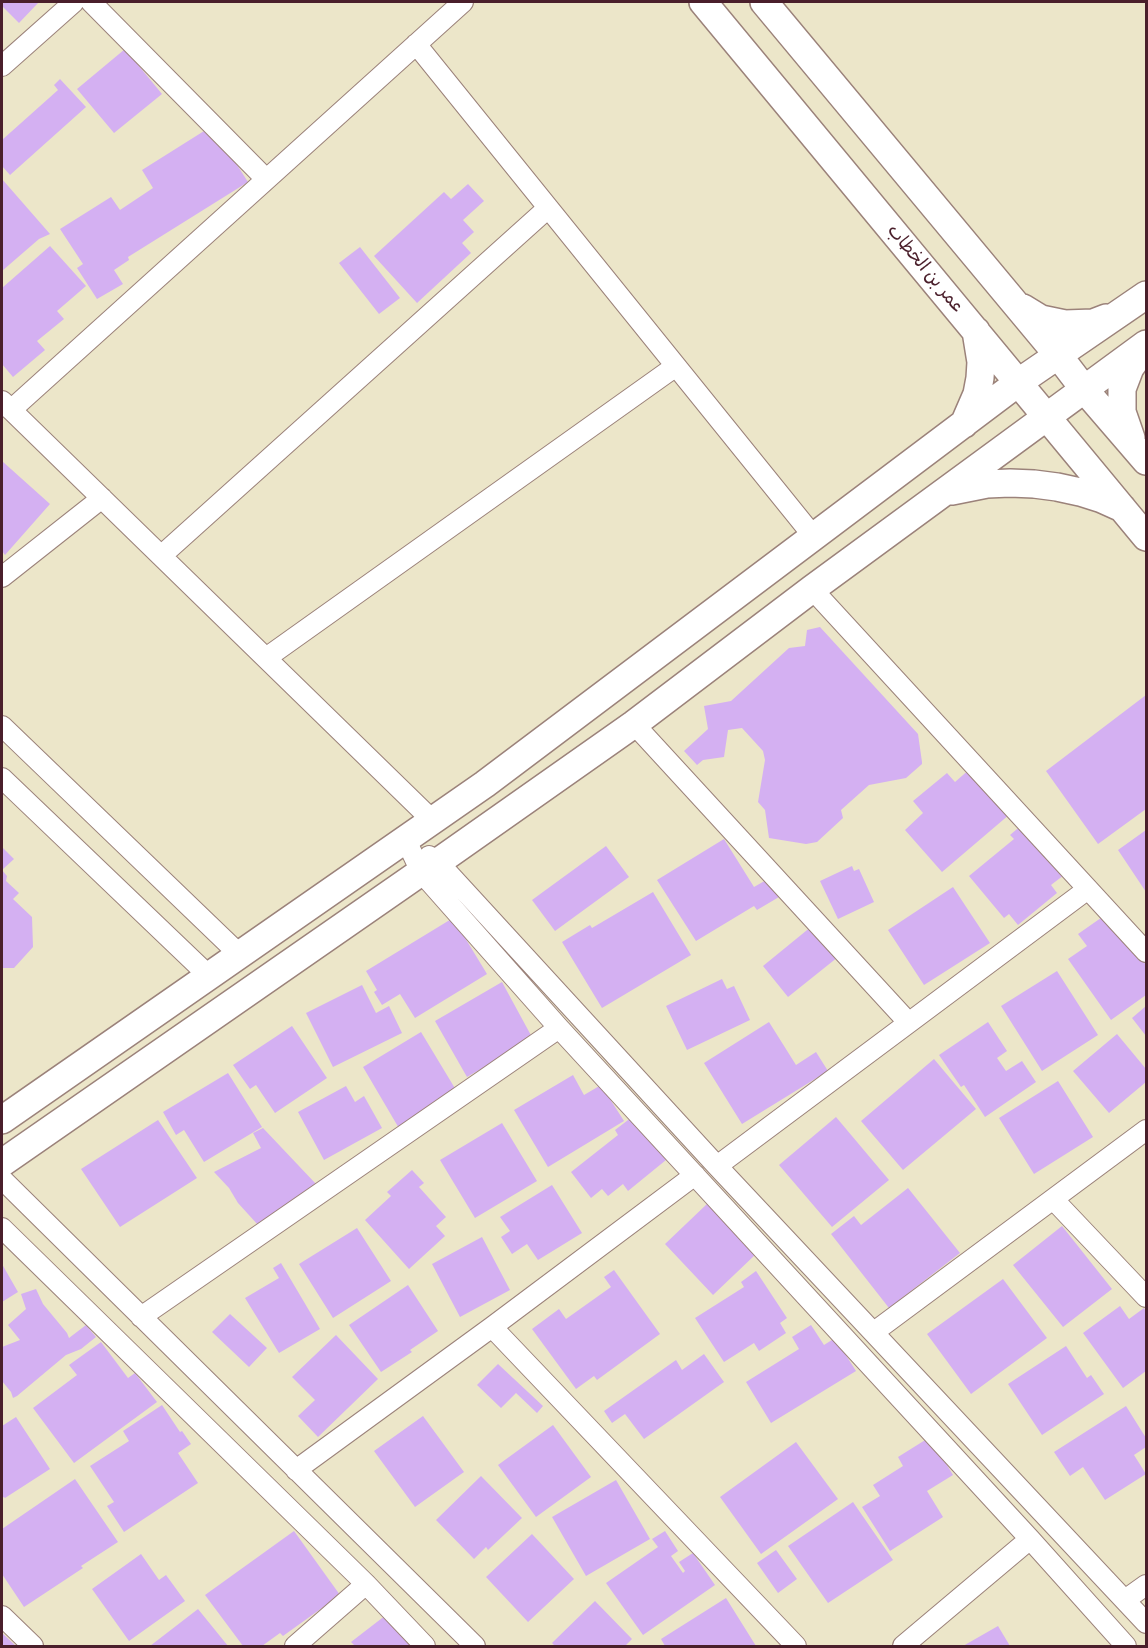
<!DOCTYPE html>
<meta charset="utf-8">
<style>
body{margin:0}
#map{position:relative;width:1148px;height:1648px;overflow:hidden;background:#ece6c9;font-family:Itim,sans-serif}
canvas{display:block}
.frame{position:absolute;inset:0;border:3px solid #4a1f2b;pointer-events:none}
</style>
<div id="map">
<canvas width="1148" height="1648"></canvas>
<div class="frame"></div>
</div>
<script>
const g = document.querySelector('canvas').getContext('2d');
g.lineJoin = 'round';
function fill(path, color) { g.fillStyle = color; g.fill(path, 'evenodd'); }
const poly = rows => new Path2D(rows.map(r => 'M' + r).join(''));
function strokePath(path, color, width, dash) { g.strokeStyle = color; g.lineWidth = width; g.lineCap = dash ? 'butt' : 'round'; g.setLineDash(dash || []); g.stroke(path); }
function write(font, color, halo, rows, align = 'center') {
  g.font = font + ' Itim,"Playpen Sans Arabic",sans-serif'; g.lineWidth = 4.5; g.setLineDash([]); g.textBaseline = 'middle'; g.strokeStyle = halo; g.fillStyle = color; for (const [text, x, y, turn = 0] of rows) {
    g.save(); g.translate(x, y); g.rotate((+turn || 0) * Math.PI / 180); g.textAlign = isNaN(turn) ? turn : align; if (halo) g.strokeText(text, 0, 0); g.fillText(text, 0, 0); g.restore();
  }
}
const building = poly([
 [2,2,39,2,19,23,2,6],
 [125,49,162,94,114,133,77,89],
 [60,79,86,107,10,175,2,166,2,140,58,90,54,85],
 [212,126,248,182,128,257,129,260,114,270,123,284,97,299,77,268,83,264,60,229,111,197,120,210,153,188,142,170],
 [2,179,50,234,39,239,2,271],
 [468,184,484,201,463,220,474,232,462,243,471,253,417,303,374,256,444,192,451,199],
 [50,246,86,286,57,311,64,319,37,341,45,350,13,377,2,364,2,288],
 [360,247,400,298,379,314,339,263],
 [2,461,50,504,5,555,2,551],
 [820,627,918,734,922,762,922,764,906,778,869,785,841,810,843,818,817,842,806,844,769,838,765,810,758,802,765,760,763,751,742,728,728,730,724,757,703,760,697,765,684,751,708,729,704,706,731,701,789,648,805,646,807,630],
 [1146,695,1146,809,1098,844,1046,771],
 [971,768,1010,814,942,872,905,830,923,813,913,801,947,773,955,782],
 [1023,824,1064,875,1051,885,1057,893,1018,925,1009,914,1004,918,969,876,1014,839,1010,835],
 [1146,830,1146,892,1118,850],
 [724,839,754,887,768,879,779,897,757,910,754,906,696,941,657,880],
 [606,846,629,877,555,931,532,900],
 [2,847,14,859,2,870,7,876,6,881,19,893,13,899,32,917,33,947,14,968,2,968],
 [852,866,854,871,859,869,874,902,838,919,820,881],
 [953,887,990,943,924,985,888,930],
 [653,892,691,955,602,1008,562,942,590,925,592,928],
 [1108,913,1146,965,1146,995,1111,1020,1068,959,1087,946,1078,934],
 [453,918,487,974,415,1018,400,994,382,1005,374,992,377,990,366,971],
 [812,926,838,957,788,997,763,966],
 [1057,971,1098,1035,1042,1071,1001,1006],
 [722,979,727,989,734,986,750,1020,687,1050,666,1006],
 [502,982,533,1039,467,1077,435,1021],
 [362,985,376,1013,389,1006,402,1033,333,1067,306,1013],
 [1146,1006,1146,1036,1132,1018],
 [769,1022,796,1065,816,1052,828,1071,742,1124,704,1063],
 [988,1022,1007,1051,997,1058,1006,1071,1022,1061,1036,1082,985,1117,964,1085,961,1087,939,1055],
 [292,1026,327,1078,275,1113,256,1085,250,1089,233,1065],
 [421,1032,459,1095,400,1130,363,1067],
 [1117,1034,1146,1069,1146,1082,1109,1113,1073,1071],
 [934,1059,976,1109,903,1170,861,1121],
 [228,1073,262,1127,204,1162,184,1130,176,1135,163,1112],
 [573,1075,584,1095,601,1085,624,1121,548,1167,514,1110],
 [1058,1081,1093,1137,1034,1174,999,1118],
 [346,1086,355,1102,364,1096,382,1128,324,1160,298,1112],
 [632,1117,666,1160,628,1191,623,1184,608,1196,602,1189,591,1198,571,1172,618,1135,615,1130],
 [836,1117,889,1180,832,1227,779,1165],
 [158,1120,197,1178,120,1227,81,1169],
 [502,1123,537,1181,475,1218,440,1160],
 [263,1128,316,1184,301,1198,258,1225,238,1203,229,1188,214,1172,261,1148,253,1133],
 [412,1170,424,1183,419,1187,446,1217,436,1226,445,1236,409,1269,365,1220,391,1196,387,1192],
 [552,1185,582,1233,538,1260,527,1244,512,1254,501,1237,510,1231,500,1217],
 [908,1188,960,1253,889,1308,831,1234,854,1216,861,1225],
 [708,1203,756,1254,713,1295,665,1244],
 [1062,1226,1112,1289,1063,1327,1013,1265],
 [357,1228,391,1281,333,1318,299,1264],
 [482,1237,510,1290,460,1317,432,1264],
 [281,1263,320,1329,279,1353,245,1298,279,1278,273,1268],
 [2,1264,18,1292,2,1302],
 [614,1270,660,1334,597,1380,594,1376,576,1389,532,1329,559,1309,566,1319,611,1287,604,1277],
 [756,1271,787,1318,780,1323,786,1333,759,1351,754,1343,724,1362,695,1318,744,1287,741,1282],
 [1003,1279,1047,1338,971,1394,927,1334],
 [408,1285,438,1331,410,1350,412,1352,381,1372,349,1325],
 [36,1289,43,1304,67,1333,69,1338,86,1325,96,1337,81,1349,66,1355,17,1396,13,1398,11,1392,2,1381,2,1347,20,1340,8,1325,26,1309,21,1294],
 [1120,1306,1129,1319,1144,1308,1146,1312,1146,1371,1123,1388,1083,1333],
 [230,1314,267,1348,249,1367,212,1332],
 [811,1325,824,1345,835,1338,856,1371,771,1423,746,1382,799,1349,792,1337],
 [336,1335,378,1379,318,1437,298,1416,315,1400,292,1377],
 [101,1342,128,1378,135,1373,157,1402,74,1463,33,1408,77,1375,69,1365],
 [1066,1346,1087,1378,1091,1375,1104,1394,1042,1435,1008,1384],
 [704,1354,724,1382,644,1439,625,1414,612,1423,604,1411,676,1360,682,1370],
 [498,1364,543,1406,537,1413,516,1393,501,1408,477,1385],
 [162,1405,180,1432,182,1431,191,1444,178,1453,198,1483,124,1532,107,1506,114,1502,90,1466,129,1441,123,1431],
 [1126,1406,1146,1438,1146,1447,1134,1455,1146,1474,1105,1500,1083,1467,1070,1476,1054,1452],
 [423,1416,464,1472,415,1507,374,1451],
 [16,1417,50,1469,5,1498,4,1497,2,1498,2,1426],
 [553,1425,591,1477,536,1517,498,1465],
 [930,1437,953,1475,927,1491,943,1517,890,1551,862,1507,880,1496,873,1485,903,1466,898,1457],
 [796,1442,838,1499,761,1554,720,1497],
 [481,1476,522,1518,488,1550,486,1547,474,1559,436,1520],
 [75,1479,118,1542,81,1566,83,1568,24,1607,2,1574,2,1529],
 [616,1480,650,1539,586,1576,552,1517],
 [853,1502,893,1560,828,1603,788,1546],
 [294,1531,340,1595,283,1636,280,1633,262,1646,243,1646,205,1595],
 [665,1531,678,1551,671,1556,683,1573,685,1571,679,1562,693,1553,715,1585,643,1635,606,1583,658,1547,652,1539],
 [532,1534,574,1579,528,1622,486,1577],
 [776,1550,797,1579,778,1593,757,1563],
 [141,1554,159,1580,166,1575,185,1601,129,1641,92,1589],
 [726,1598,756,1646,665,1646,661,1639],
 [595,1601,632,1639,625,1646,555,1646,552,1643],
 [198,1609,228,1646,150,1646],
 [386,1615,411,1646,355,1646,351,1642],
 [998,1626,1010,1646,963,1646],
 [2,1633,16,1646,2,1646]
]);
const street = poly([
 [91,2,266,179],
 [416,44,814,537],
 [2,66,74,2],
 [2,401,432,820],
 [11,410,463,2],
 [161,556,548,208],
 [2,577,102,498],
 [812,589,1146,952],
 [266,658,676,366],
 [634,724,908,1022],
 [2,726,240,955],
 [2,778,209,976],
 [405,838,421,872,559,1028,1030,1539,1126,1646],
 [429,856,438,862,717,1166,1146,1623],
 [717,1166,1088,889],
 [2,1179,475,1646],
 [1053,1199,1146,1297],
 [2,1228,366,1584,425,1646],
 [141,1317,559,1028],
 [492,1327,796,1646,795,1646],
 [874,1332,1146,1130],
 [296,1470,492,1327,695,1175],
 [1125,1600,1146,1585],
 [2,1616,33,1646],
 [295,1646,366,1584],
 [903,1646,1030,1539]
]);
const secondary = poly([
 [703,2,1146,537],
 [764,2,1058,355,1084,389,1146,461],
 [1023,308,1041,319,1065,324,1093,323,1106,318],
 [964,424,977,394,980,378,981,362,976,331],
 [1131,438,1122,412,1122,389,1130,368,1142,351],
 [952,491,987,484,1010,483,1034,484,1057,487,1080,492,1102,499,1122,508],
 [2,1120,485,784,1019,382,1146,295],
 [2,1163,421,872,438,862,634,724,812,589,1146,344]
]);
const streetNames = [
 ["عمر بن الخطاب",925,269,50]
];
fill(building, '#d4b0f2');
strokePath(street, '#9b827a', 22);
strokePath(secondary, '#9b827a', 30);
strokePath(street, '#fff', 20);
strokePath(secondary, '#fff', 27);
write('18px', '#4a1f2b', '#fff', streetNames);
</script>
